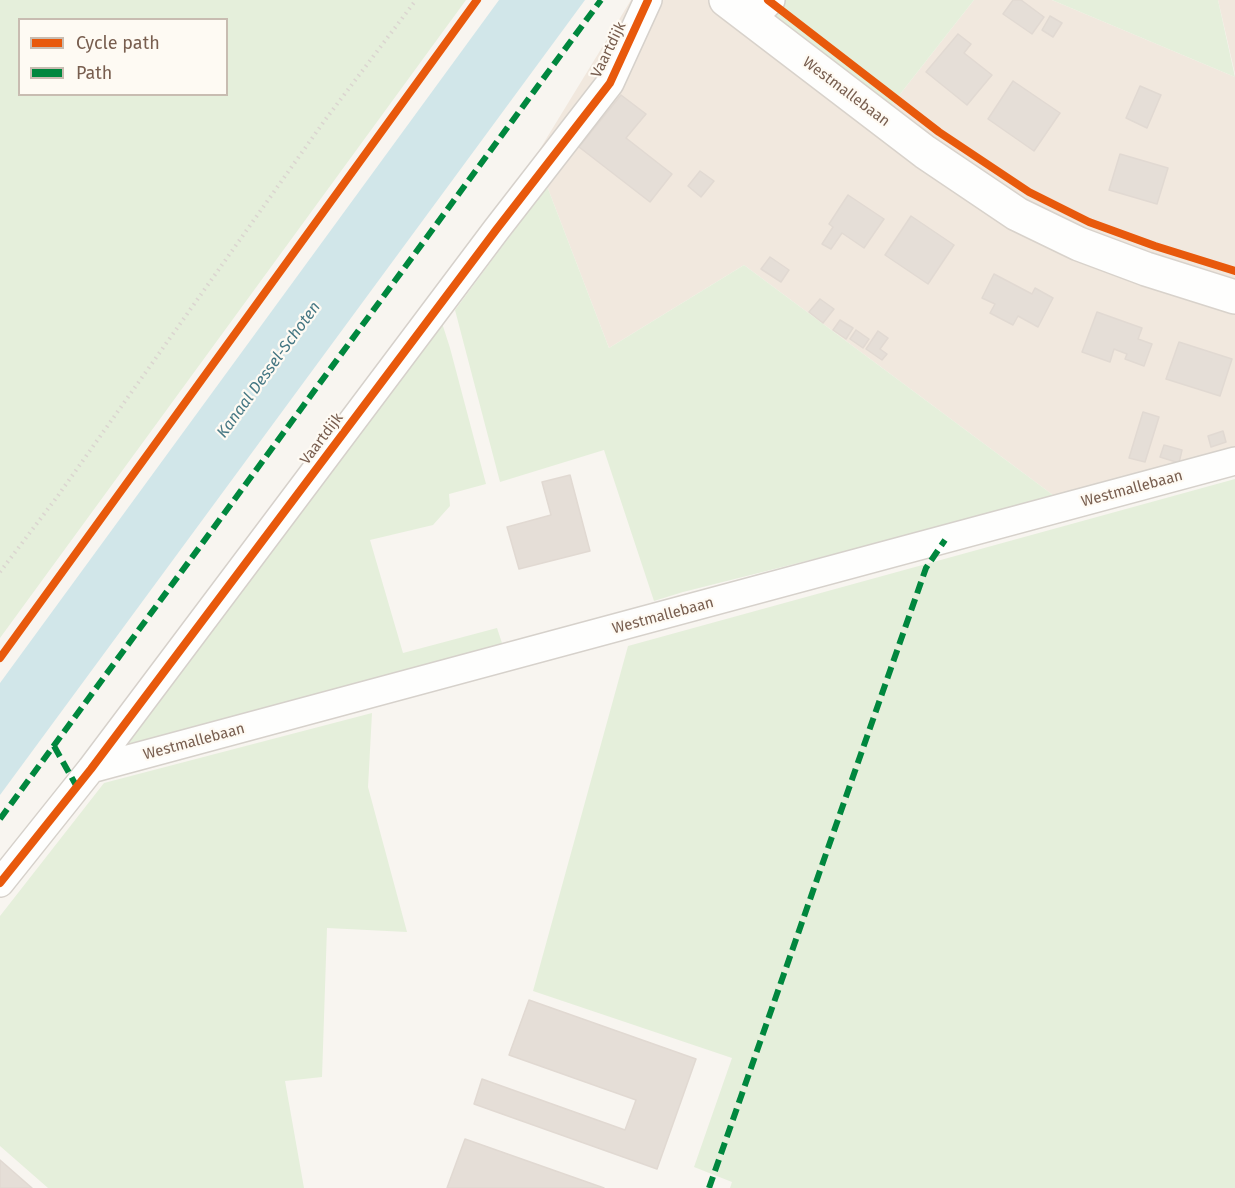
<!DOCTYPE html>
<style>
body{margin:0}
#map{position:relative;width:1235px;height:1188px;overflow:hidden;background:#f8f5f0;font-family:"Fira Sans",sans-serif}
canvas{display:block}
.legend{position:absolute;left:18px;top:18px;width:210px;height:78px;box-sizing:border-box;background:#fefaf3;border:2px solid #c8bcb1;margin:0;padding:8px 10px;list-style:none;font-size:18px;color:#785e4f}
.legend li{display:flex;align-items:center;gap:12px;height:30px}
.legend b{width:30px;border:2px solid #c8bcb1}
</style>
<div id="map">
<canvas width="1235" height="1188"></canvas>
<ul class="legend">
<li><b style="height:8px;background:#e8590c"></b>Cycle path</li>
<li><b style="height:8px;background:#00873e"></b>Path</li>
</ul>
</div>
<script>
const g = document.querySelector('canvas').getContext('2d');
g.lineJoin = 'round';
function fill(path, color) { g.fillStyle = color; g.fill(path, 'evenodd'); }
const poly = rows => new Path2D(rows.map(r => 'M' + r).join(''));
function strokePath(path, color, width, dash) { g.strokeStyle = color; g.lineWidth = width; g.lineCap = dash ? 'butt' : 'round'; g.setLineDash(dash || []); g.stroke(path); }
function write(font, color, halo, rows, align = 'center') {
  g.font = font + ' "Fira Sans",sans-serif'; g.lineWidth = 4.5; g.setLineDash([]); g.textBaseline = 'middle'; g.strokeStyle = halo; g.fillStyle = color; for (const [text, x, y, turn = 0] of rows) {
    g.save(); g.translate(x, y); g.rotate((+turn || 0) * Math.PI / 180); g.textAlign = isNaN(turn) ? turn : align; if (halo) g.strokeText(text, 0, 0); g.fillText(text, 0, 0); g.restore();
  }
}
const residential = poly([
 [631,0,755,0,890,107,974,0,1052,0,1235,77,1235,451,1057,498,744,265,609,348,547,186,532,162],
 [1218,0,1235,0,1235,74]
]);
const green = poly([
 [0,0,466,0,0,638],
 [20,20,226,20,226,94,20,94],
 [783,0,974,0,890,107,770,15],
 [1052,0,1218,0,1235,77],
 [547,186,609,348,744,265,1057,498,683,592,654,601,604,450,500,482,455,310],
 [442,323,450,348,486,484,449,494,450,506,433,525,370,540,403,653,497,628,504,649,136,750,125,744],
 [1235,479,1235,1188,730,1188,732,1182,694,1167,732,1058,533,991,628,646],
 [372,713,368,787,407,932,327,928,322,1077,285,1081,304,1188,48,1188,0,1146,0,916,104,783]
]);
const water = poly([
 [499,0,585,0,0,795,0,683]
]);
const building = poly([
 [1013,0,1021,0,1044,17,1032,34,1003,14,1013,0],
 [1050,16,1062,23,1053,37,1042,30,1050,16],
 [958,34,971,44,964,53,992,75,967,105,926,72,958,34],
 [1013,81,1060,113,1034,151,988,119,1013,81],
 [1140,86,1161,95,1147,128,1126,118,1140,86],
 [621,95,646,114,626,138,672,174,650,202,579,147,621,95],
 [1120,154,1168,168,1157,204,1109,190,1120,154],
 [700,171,714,181,701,197,688,186,700,171],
 [848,195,884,219,864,248,842,233,831,249,822,244,833,227,829,224,848,195],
 [911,216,954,245,928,284,885,255,911,216],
 [770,257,789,270,781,282,761,269,770,257],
 [994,274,1032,294,1035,288,1053,298,1038,327,1018,316,1013,325,990,313,995,304,982,298,994,274],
 [820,299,834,309,823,323,809,312,820,299],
 [1097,312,1142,328,1138,339,1152,344,1144,366,1125,359,1127,354,1114,349,1110,362,1082,352,1097,312],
 [840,320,853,328,846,339,833,330,840,320],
 [856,330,869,339,863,348,850,339,856,330],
 [878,331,888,338,880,349,887,354,882,360,866,349,878,331],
 [1179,342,1232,359,1220,396,1166,379,1179,342],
 [1143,412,1159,417,1145,462,1129,458,1143,412],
 [1223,431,1226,442,1211,447,1208,436,1223,431],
 [1164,445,1182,450,1179,463,1160,457,1164,445],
 [570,475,590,551,519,569,507,527,551,515,542,482,570,475],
 [529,1000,696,1059,657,1169,474,1104,482,1079,625,1130,636,1100,509,1055,529,1000],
 [465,1139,604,1188,447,1188,465,1139],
 [0,1160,32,1188,0,1188,0,1160]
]);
const path = poly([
 [0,572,57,497,325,120,416,0]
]);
const street = poly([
 [752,19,771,0],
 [91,769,1235,461],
 [0,883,91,769,496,230,610,83,648,0]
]);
const secondary = poly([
 [726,0,925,152,1017,214,1079,244,1146,269,1235,297]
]);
const quiet = poly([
 [54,746,77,787],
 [0,819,601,0],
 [709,1188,926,568,945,540]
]);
const cycleway = poly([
 [768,0,939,132,1029,192,1089,222,1155,246,1235,271],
 [0,658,477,0],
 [0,883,91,769,496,230,610,83,648,0]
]);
const streetNames = [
 ["Vaartdijk",609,50,-64],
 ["Westmallebaan",846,92,37],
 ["Vaartdijk",322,439,-53],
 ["Westmallebaan",1132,489,-15],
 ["Westmallebaan",663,616,-15],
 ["Westmallebaan",194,742,-15]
];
const waterNames = [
 ["Kanaal Dessel-Schoten",269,370,-54]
];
fill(residential, '#f1e8de');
fill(green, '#e5efdb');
fill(water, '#d1e6e9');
fill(building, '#e5ded7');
strokePath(building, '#e1d9d2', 1.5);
strokePath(street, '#d6d1cb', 30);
strokePath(secondary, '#d8d2cb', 36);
strokePath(path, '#dbd5d0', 4, [1.5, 4.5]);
strokePath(street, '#fefefd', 27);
strokePath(secondary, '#fefefd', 33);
strokePath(quiet, '#00873e', 6, [12, 6]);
strokePath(cycleway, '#e8590c', 8);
write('15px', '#785e4f', '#fefaf3', streetNames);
write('italic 16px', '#457783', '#fefaf3', waterNames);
</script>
